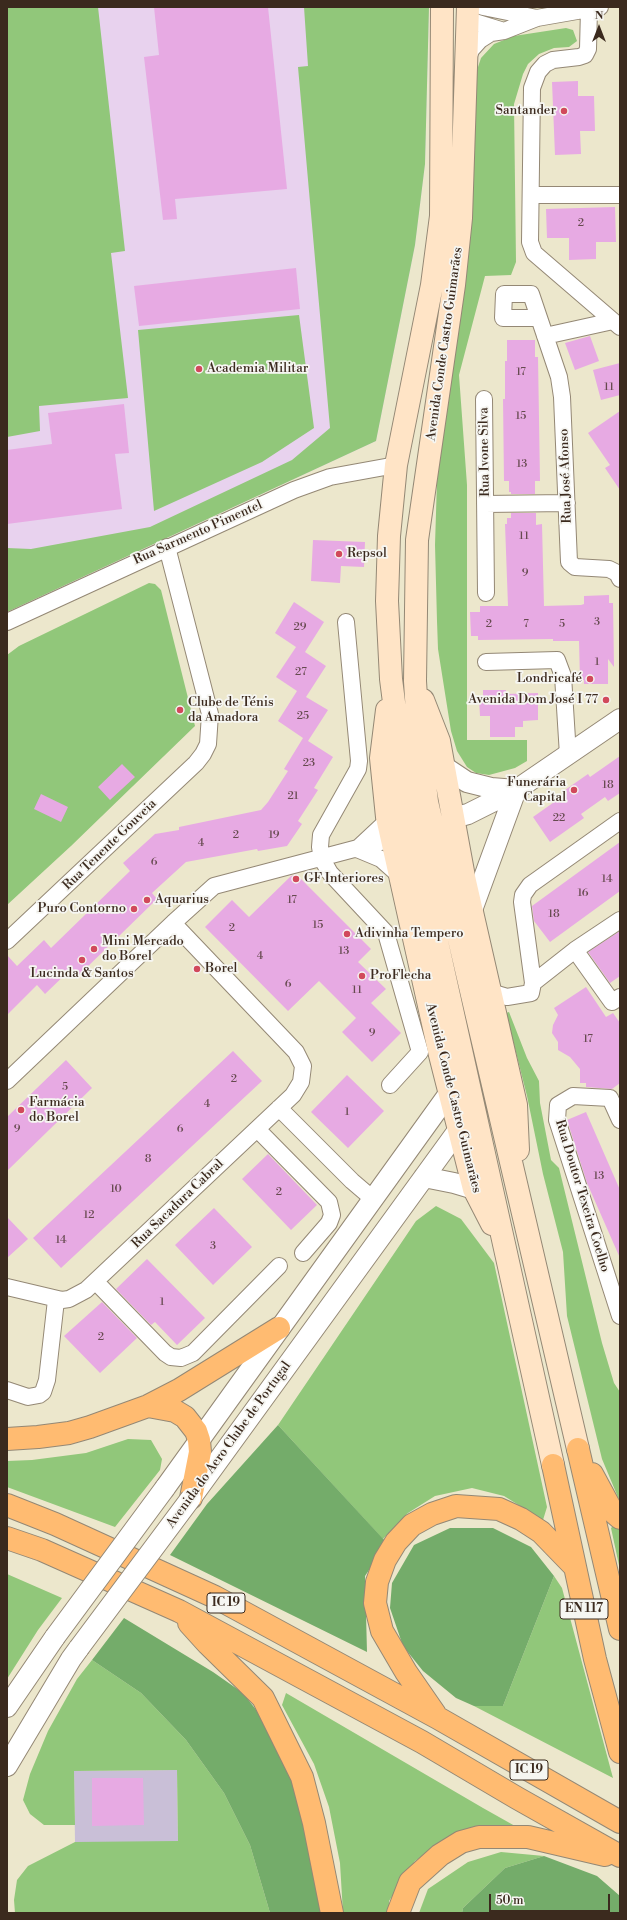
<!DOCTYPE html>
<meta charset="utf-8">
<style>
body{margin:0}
#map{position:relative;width:627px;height:1920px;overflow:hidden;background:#ece7cc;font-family:"Libre Bodoni",serif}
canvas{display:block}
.frame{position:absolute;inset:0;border:8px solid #3b2a1e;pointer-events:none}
.north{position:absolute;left:579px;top:8px;width:40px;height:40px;-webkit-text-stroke:3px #f6f6f2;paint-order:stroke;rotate:0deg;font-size:11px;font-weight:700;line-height:16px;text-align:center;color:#3b2a1e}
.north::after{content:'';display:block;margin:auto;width:14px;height:18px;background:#3b2a1e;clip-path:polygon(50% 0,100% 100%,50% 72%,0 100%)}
.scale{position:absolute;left:489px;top:1894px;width:121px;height:18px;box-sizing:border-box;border:2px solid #3b2a1e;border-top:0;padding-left:5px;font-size:12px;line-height:14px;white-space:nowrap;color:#3b2a1e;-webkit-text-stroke:3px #f6f6f2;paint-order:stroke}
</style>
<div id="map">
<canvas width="627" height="1920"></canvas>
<div class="frame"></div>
<div class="north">N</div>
<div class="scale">50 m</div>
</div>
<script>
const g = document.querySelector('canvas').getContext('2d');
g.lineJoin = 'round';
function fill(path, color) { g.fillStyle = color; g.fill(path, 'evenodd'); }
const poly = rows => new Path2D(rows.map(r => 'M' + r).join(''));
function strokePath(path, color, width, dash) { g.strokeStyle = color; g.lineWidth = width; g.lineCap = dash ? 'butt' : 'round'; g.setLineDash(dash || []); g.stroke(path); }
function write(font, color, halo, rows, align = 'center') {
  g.font = font + ' "Libre Bodoni",serif'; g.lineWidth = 3.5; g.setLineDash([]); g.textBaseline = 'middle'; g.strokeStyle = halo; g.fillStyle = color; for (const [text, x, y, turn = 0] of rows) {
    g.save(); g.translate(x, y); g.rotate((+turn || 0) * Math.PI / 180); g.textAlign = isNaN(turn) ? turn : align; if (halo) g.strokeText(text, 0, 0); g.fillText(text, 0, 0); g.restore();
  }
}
const built = poly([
 [7,7,429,7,425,164,415,245,376,441,7,612]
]);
const industrial = poly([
 [177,1770,178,1842,75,1842,74,1771]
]);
const green = poly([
 [7,7,98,7,125,251,111,253,128,398,39,406,40,431,7,437],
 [304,7,429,7,425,164,415,245,376,441,7,612,7,548,31,549,150,527,292,460,330,428,298,67,308,66],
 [566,28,573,30,577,41,569,47,554,48,539,54,528,64,523,74,514,104,516,262,511,275,485,276,459,375,467,485,467,740,527,740,527,761,515,768,489,775,476,773,467,767,457,751,451,731,438,649,437,621,435,545,437,481,458,335,471,179,476,73,481,58,494,44,514,36],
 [299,315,314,428,262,462,154,511,138,330],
 [149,583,155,584,161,590,195,726,71,846,7,905,7,655,19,646],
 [509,1012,527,1058,539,1081,540,1103,551,1160,559,1168,602,1343,614,1383,620,1392,620,1502,602,1459,567,1316,563,1252,543,1174,527,1096,506,1013],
 [436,1206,461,1219,494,1263,547,1507,543,1520,504,1496,472,1488,435,1496,408,1513,383,1539,278,1425,416,1221],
 [128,1439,151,1440,162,1459,160,1470,115,1527,7,1487,7,1461,32,1460,86,1453],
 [614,1525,620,1530,620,1570,611,1528],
 [7,1574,62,1598,38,1630,7,1679],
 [554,1576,562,1588,613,1778,474,1706,503,1706],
 [92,1660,141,1693,186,1740,224,1793,250,1845,270,1913,15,1913,14,1900,17,1880,28,1866,75,1842,178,1841,177,1770,74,1771,75,1825,44,1825,30,1814,23,1800,30,1774,48,1731,77,1679],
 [286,1693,483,1808,515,1826,455,1833,415,1861,389,1901,389,1913,343,1913,340,1863,329,1807,314,1764,282,1705],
 [501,1852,544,1856,505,1868,463,1908,462,1913,419,1913,428,1889,468,1862]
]);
const forest = poly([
 [278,1425,387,1543,365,1576,367,1652,170,1555,207,1504],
 [450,1528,493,1528,531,1547,554,1576,503,1706,474,1706,456,1698,423,1671,403,1646,390,1608,392,1583,414,1545],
 [124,1618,213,1672,243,1693,264,1720,287,1768,300,1805,321,1913,270,1913,250,1845,224,1793,186,1740,141,1693,92,1660],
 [544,1856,597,1876,620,1896,620,1913,462,1913,463,1908,505,1868]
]);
const building = poly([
 [154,7,268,7,287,189,175,199,177,219,163,220,144,57,159,55],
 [578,81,578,96,594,96,595,131,580,131,581,154,555,155,552,82],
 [615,207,616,242,596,242,596,259,569,260,569,238,547,238,546,209],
 [296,268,300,309,139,326,134,286],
 [590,336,599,361,575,370,565,343],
 [507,340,535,340,535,357,538,357,540,481,535,481,535,494,511,494,511,492,509,492,509,481,504,481,503,399,505,399,505,361,507,361],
 [620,363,620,395,601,400,593,370],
 [124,404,129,453,115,454,122,509,7,524,7,450,52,444,48,413],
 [620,411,620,490,605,468,610,465,588,433],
 [511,513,536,513,536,525,542,524,544,606,581,605,584,604,584,596,609,595,609,603,613,603,614,667,608,659,608,684,584,684,584,680,580,680,579,641,553,641,553,639,478,640,478,636,471,636,470,612,480,612,480,606,508,606,505,524,507,524,507,518,511,518],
 [313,540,365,542,364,567,341,566,340,583,311,581],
 [294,602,324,622,305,652,326,666,306,697,328,710,308,741,333,757,314,788,318,790,298,821,302,824,287,846,258,851,257,849,186,862,152,893,157,899,79,975,72,968,45,994,37,985,7,1015,7,955,17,966,44,940,51,948,130,871,123,863,155,834,179,830,179,827,261,810,268,802,288,771,284,769,303,738,278,721,297,691,276,677,296,647,275,633],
 [483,690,506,690,506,694,538,693,538,720,523,721,523,727,515,727,515,737,490,737,490,716,480,716,479,699,483,699],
 [620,756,620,793,608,801,605,797,581,814,584,818,550,842,533,817,567,793,565,790,588,774,590,777],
 [122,764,135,777,110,800,98,787],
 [41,794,68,807,61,822,34,809],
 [620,842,620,891,550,942,534,921,532,906],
 [296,874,371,949,358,962,386,989,371,1003,401,1033,372,1062,342,1032,356,1018,319,981,288,1011,205,927,232,900,249,917,291,876],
 [620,931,620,976,610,983,588,952],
 [586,987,606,1017,613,1013,620,1023,620,1083,612,1089,586,1087,586,1083,580,1083,580,1069,570,1057,558,1050,558,1042,552,1033,553,1025,558,1015,554,1008],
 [233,1051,262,1081,61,1268,33,1238],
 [66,1060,92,1088,7,1171,7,1117],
 [347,1075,384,1111,348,1148,311,1112],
 [586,1112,620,1190,620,1258,587,1183,567,1120],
 [268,1154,317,1205,291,1230,242,1179],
 [214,1208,252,1247,213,1285,175,1245],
 [7,1217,28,1239,7,1258],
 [147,1259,205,1318,177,1345,155,1322,151,1325,116,1289],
 [102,1302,137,1338,100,1373,64,1336],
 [92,1778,143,1778,144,1825,92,1826]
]);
const minor = poly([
 [483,7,537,18],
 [589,9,588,49,585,55,579,57,553,60,545,64,538,72,532,88,530,242,534,253,620,327],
 [468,20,504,31],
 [467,61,471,50,480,40,491,33,504,31,537,18,600,7],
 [531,195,620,195],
 [538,318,503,318,504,294,531,294,559,377,562,397,569,562,575,567,609,569,617,573,620,579],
 [545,336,613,321],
 [484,399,486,593],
 [485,504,567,503],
 [7,622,294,490,330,477,396,465],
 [346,622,359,761,358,769,321,835,320,847,322,859,330,873,386,933,420,1052,390,1085],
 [486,662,557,660,563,676,568,755],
 [358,848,388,820],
 [357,849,381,859,399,875],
 [7,941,196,763,203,754,208,744,210,714,167,547],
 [575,950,612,1002,620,997],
 [533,983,575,950,620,920],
 [490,992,507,997,531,993,533,983,522,902,523,895,530,885,620,821],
 [7,1081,173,923,214,886,392,839],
 [610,1098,573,1096,558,1105,557,1120,620,1316],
 [610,1098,620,1120],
 [279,1108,352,1181,373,1199],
 [257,1129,329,1202,332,1215,329,1223,303,1253],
 [96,1282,165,1353,171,1357,181,1358,193,1353,279,1266],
 [7,1287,62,1300,69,1299,86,1290,293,1095,301,1082,303,1066,296,1052,173,923],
 [7,1390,28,1397,39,1395,43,1392,47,1380,56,1300]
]);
const tertiary = poly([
 [443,766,467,782,491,788,516,790],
 [453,818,468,814,516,790,620,719],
 [472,910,516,790],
 [424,1177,454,1183,474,1189],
 [165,1488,450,1092],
 [191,1498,459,1129],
 [7,1707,55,1637],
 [7,1766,71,1659,79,1648]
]);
const secondary = poly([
 [442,7,441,216,432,285,396,465,389,536,387,601,391,679,408,811,553,1465],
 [468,7,461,218,454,285,417,540,415,681,417,714,427,802,578,1449],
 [423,700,439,741,464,877,516,1105,518,1150],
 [387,710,381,758,387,817,440,1055,474,1189,492,1224]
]);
const trunk = poly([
 [148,1406,175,1411,185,1417,196,1431,199,1440,200,1452,191,1498],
 [7,1439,38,1437,69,1433,90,1427,148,1406,179,1390,279,1328],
 [578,1449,620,1629],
 [553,1465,595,1659,620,1752],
 [592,1474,612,1511,620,1518],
 [7,1505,55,1524,215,1597,438,1718,620,1822],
 [7,1538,42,1550,179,1611,422,1742,517,1798,620,1856],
 [189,1623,208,1644,263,1698,302,1777,314,1823,332,1913],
 [435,1714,406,1672,382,1631,375,1603,377,1582,385,1560,396,1542,412,1525,432,1514,456,1506,499,1509,521,1519,541,1532,574,1566],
 [398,1913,410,1882,440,1855,461,1842,479,1837,528,1837,605,1855]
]);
const tertiaryBridge = poly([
 [55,1637,165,1488],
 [79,1648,191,1498]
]);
const markers = [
 [564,111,4,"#d1495b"],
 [199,369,4,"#d1495b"],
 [339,554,4,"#d1495b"],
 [590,679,4,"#d1495b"],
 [606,700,4,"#d1495b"],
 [180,710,4,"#d1495b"],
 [574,790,4,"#d1495b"],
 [296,879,4,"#d1495b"],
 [147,900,4,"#d1495b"],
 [134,909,4,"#d1495b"],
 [347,934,4,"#d1495b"],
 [94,949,4,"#d1495b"],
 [82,960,4,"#d1495b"],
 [197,969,4,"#d1495b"],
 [362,976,4,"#d1495b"],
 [21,1110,4,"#d1495b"]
];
const numberNames = [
 ["2",581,223],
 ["17",521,372],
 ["11",609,387],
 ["15",521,416],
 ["13",522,464],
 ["11",524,536],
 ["9",525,573],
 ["3",597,622],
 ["2",489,624],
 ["7",526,624],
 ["5",562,624],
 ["29",300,627],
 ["1",597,662],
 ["27",301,672],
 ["25",303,716],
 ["23",309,763],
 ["18",608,785],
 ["21",293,796],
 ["22",559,818],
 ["2",236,835],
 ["19",274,835],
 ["4",201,843],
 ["6",154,862],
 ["14",607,879],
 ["16",583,893],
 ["17",292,900],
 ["18",554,914],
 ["15",318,925],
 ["2",232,928],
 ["13",344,951],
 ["4",260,956],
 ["6",288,984],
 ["11",357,990],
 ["9",372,1033],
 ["17",588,1039],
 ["2",234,1079],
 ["5",65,1087],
 ["4",207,1104],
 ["1",347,1112],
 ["9",17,1129],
 ["6",180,1129],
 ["8",148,1159],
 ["13",599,1176],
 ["10",116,1189],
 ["2",279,1192],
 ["12",89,1215],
 ["14",61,1240],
 ["3",213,1246],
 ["1",162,1302],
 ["2",101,1337]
];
const shields = [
 [226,1603,38],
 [584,1609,48],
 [529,1770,38]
];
const shieldNames = [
 ["IC 19",226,1603],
 ["EN 117",584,1609],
 ["IC 19",529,1770]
];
const poiNames = [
 ["Santander",556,111,"right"],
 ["Academia Militar",207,369],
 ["Repsol",347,554],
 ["Londricafé",582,679,"right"],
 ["Avenida Dom José I 77",598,700,"right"],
 ["Clube de Ténis",188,703],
 ["da Amadora",188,718],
 ["Funerária",566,783,"right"],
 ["Capital",566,798,"right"],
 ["GF Interiores",304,879],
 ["Aquarius",155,900],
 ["Puro Contorno",126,909,"right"],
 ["Adivinha Tempero",355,934],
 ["Mini Mercado",102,942],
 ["do Borel",102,957],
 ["Borel",205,969],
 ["Lucinda & Santos",82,974,"center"],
 ["ProFlecha",370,976],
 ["Farmácia",29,1103],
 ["do Borel",29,1118]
];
const streetNames = [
 ["Avenida Conde Castro Guimarães",445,344,-82],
 ["Rua Ivone Silva",485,452,-91],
 ["Rua José Afonso",566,476,-92],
 ["Rua Sarmento Pimentel",198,533,-24],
 ["Rua Tenente Gouveia",110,845,-44],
 ["Avenida Conde Castro Guimarães",453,1098,76],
 ["Rua Doutor Texeira Coelho",582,1196,73],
 ["Rua Sacadura Cabral",178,1204,-44],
 ["Avenida do Aero Clube de Portugal",229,1445,-54]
];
fill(built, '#e8d2ee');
fill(industrial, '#c9bfd7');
fill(green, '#91c77a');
fill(forest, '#74ac6a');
fill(building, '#e7aae3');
strokePath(minor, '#948875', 18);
strokePath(tertiary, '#948875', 22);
strokePath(secondary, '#948875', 24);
strokePath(trunk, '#948875', 24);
strokePath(minor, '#fff', 16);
strokePath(tertiary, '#fff', 20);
strokePath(secondary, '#ffe4c6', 22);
strokePath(trunk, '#ffbb71', 22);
strokePath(tertiaryBridge, '#948875', 22, []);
strokePath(tertiaryBridge, '#fff', 20);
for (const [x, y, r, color] of markers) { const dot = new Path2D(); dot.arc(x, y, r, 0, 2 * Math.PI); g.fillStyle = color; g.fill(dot); strokePath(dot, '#f6f6f2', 1.5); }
write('11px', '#664a4f', null, numberNames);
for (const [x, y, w] of shields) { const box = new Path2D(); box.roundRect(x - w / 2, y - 10, w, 20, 3); g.fillStyle = '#f6f6f2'; g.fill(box); strokePath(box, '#3b2a1e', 1); }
write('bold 12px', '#3b2a1e', null, shieldNames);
write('13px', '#3b2a1e', '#f6f6f2', poiNames, 'left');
write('13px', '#3b2a1e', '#f6f6f2', streetNames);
</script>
